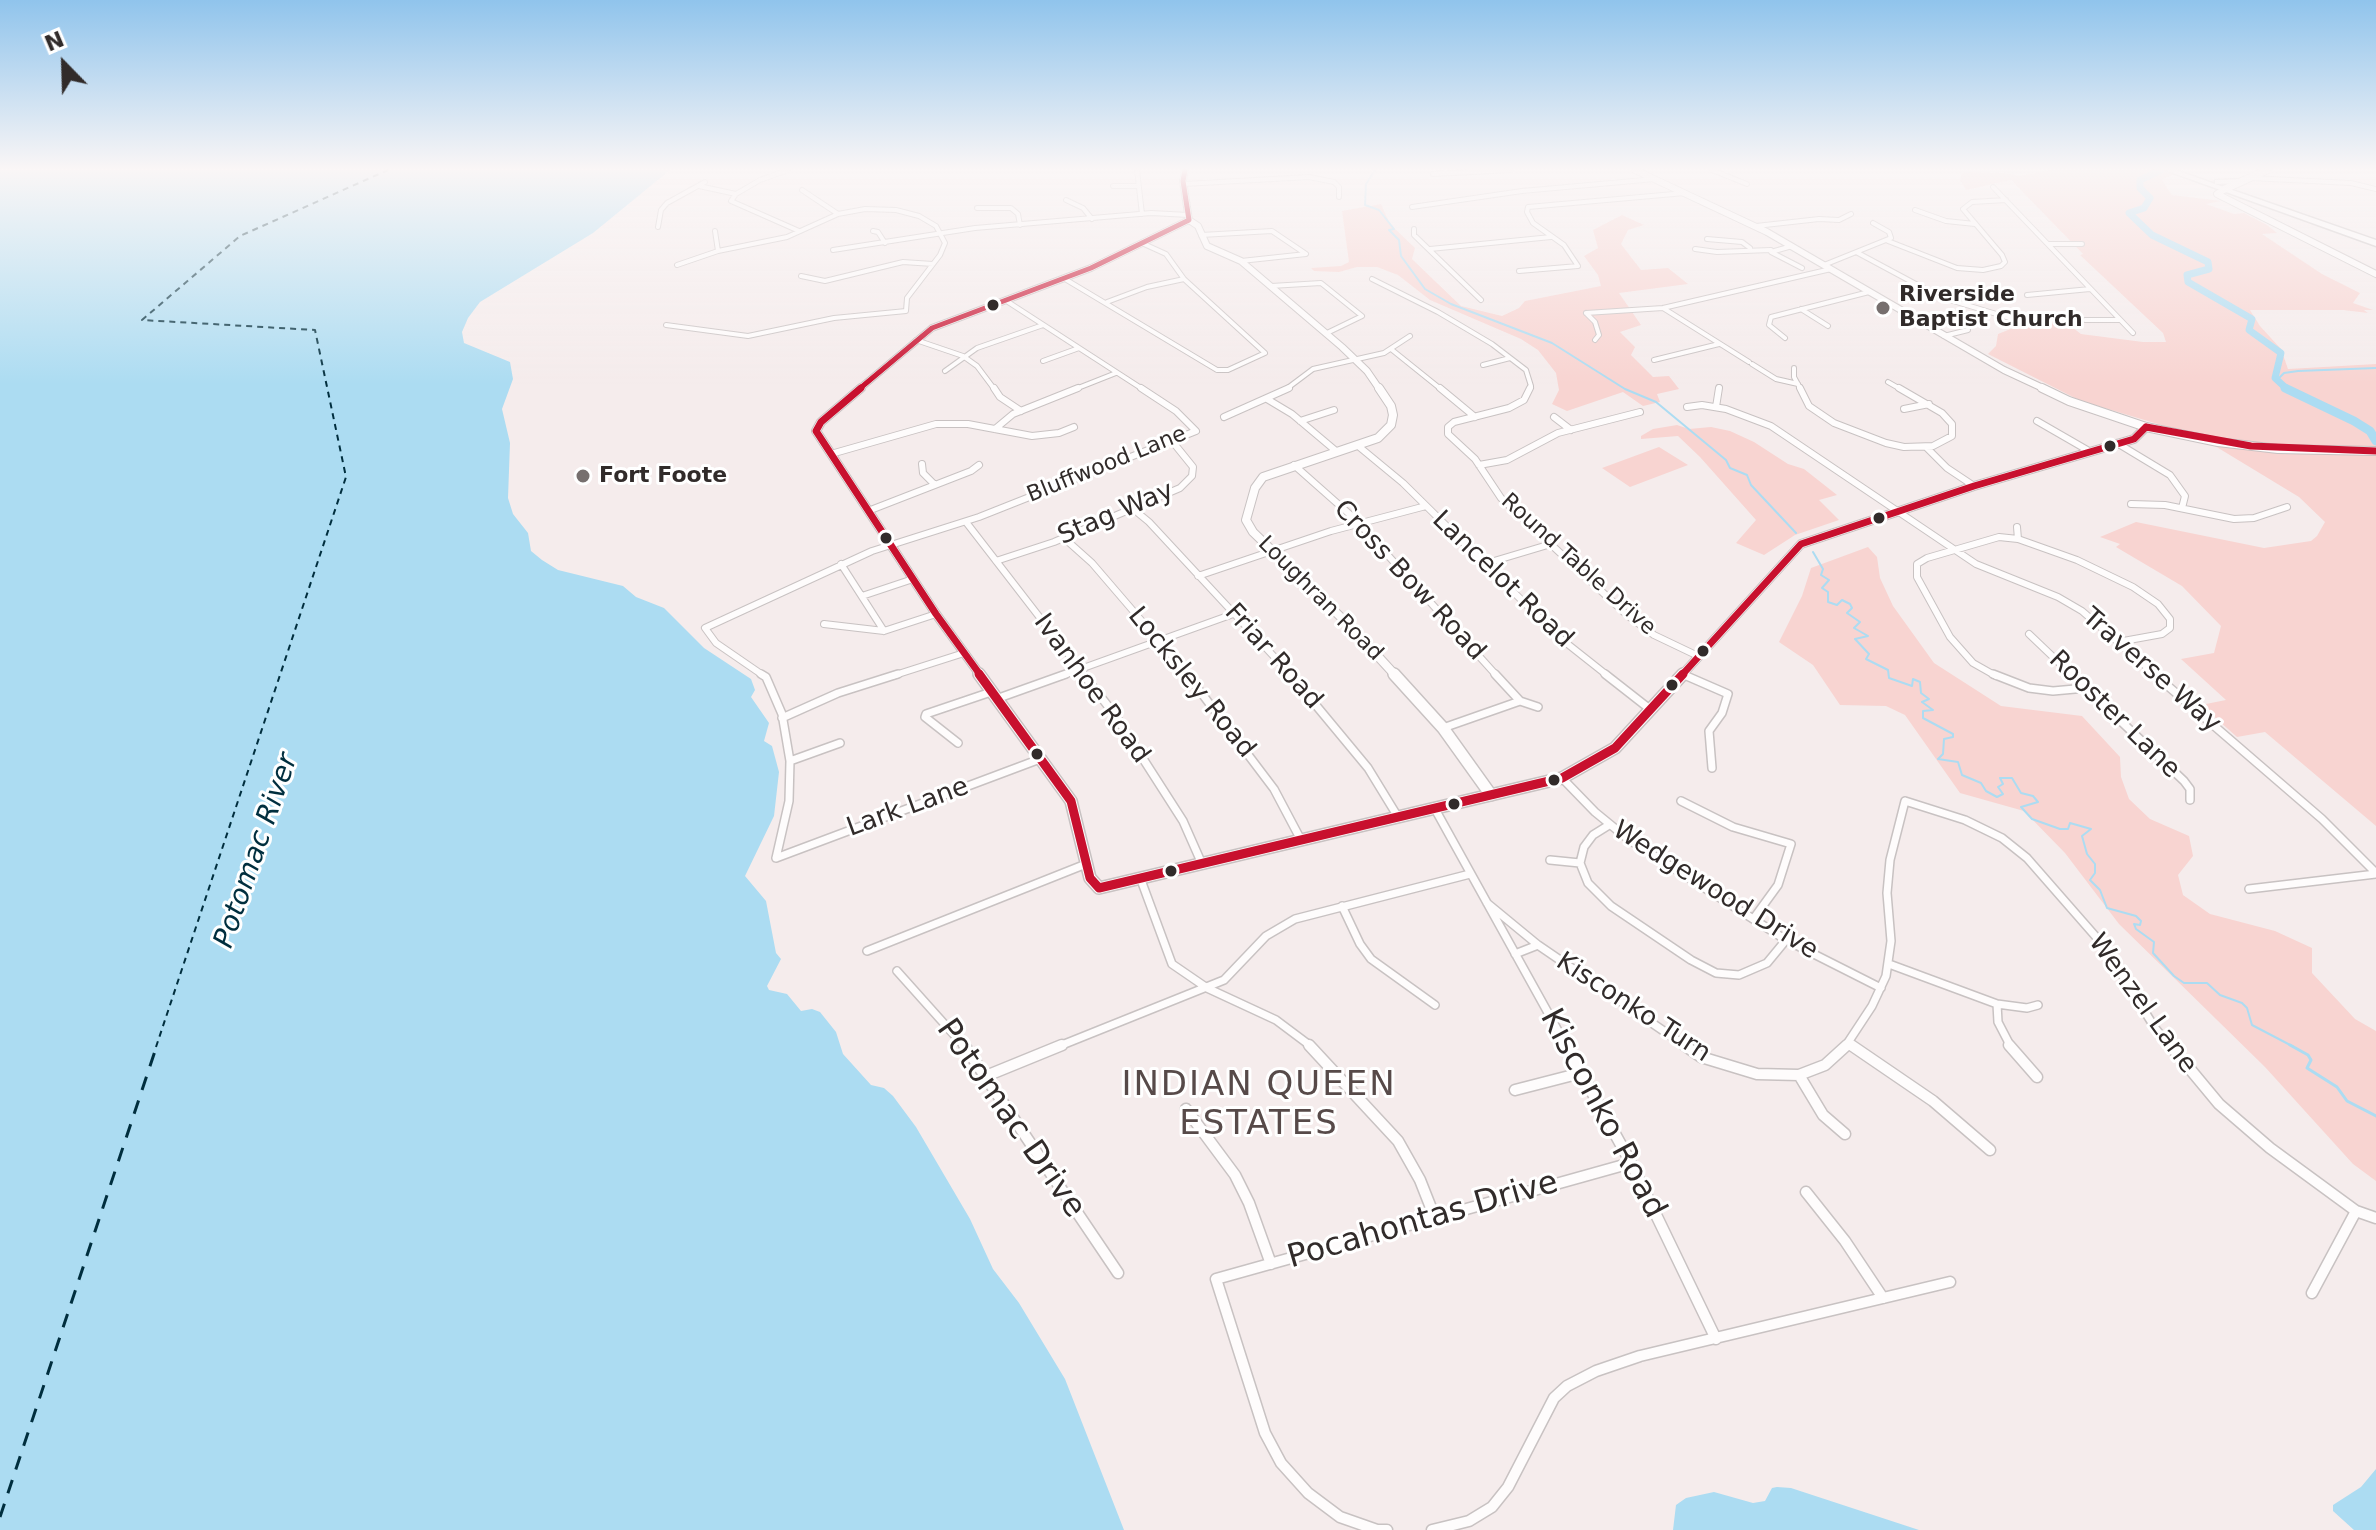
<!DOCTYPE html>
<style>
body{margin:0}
#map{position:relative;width:2376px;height:1530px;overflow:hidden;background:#f5ecec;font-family:"DejaVu Sans",sans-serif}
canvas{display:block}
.north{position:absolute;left:24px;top:24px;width:80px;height:80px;-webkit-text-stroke:6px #fff;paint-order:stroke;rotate:337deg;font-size:22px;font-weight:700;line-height:32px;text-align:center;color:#312b2a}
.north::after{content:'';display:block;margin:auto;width:28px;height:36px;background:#312b2a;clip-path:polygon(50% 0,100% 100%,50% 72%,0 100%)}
</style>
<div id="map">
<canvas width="2376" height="1530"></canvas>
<div class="north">N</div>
</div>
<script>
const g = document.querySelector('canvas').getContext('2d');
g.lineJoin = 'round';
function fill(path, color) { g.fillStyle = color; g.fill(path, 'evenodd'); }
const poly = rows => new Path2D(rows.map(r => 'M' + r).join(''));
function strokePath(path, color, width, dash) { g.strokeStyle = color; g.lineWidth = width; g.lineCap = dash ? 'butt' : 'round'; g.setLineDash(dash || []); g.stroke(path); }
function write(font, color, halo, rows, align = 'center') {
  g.font = font + ' "DejaVu Sans",sans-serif'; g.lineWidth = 6; g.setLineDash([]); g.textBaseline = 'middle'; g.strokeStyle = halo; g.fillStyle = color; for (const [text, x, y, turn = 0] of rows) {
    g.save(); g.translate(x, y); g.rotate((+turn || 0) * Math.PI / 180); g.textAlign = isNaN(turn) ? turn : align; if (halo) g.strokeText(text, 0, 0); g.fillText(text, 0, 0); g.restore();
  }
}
const green = poly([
 [2049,170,2162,170,2174,174,2162,180,2172,195,2221,201,2206,204,2234,214,2244,213,2267,225,2277,233,2262,234,2322,274,2360,293,2353,303,2373,310,2364,310,2368,313,2343,310,2250,310,2260,326,2281,349,2288,369,2376,364,2376,448,2264,445,2178,430,2081,401,1988,354,1996,346,1998,334,2023,324,2026,320,2024,314,2055,314,2081,334,2143,342,2166,342,2163,333,2080,255,2083,254,2011,180,1966,190,1960,180,1962,173,1967,172,2005,173,2019,176],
 [1381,204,1390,224,1415,248,1412,259,1461,306,1502,316,1519,308,1525,301,1601,286,1598,275,1584,256,1598,248,1593,230,1622,215,1644,225,1628,230,1621,244,1641,270,1668,268,1688,284,1619,293,1641,325,1620,332,1635,347,1631,355,1653,377,1669,376,1679,389,1657,394,1660,402,1643,406,1623,392,1567,411,1552,404,1559,390,1556,373,1538,350,1521,339,1430,300,1398,275,1377,267,1357,267,1339,272,1314,271,1311,268,1341,266,1349,262,1342,211],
 [1677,425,1689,429,1711,427,1730,431,1754,442,1788,464,1804,469,1837,495,1819,500,1839,520,1795,535,1764,555,1736,543,1756,520,1700,457,1678,436,1641,439,1641,436,1653,429],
 [2210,443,2289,453,2376,455,2376,826,2265,732,2237,737,2201,705,2226,700,2181,659,2214,653,2221,626,2182,586,2116,547,2120,544,2100,537,2136,522,2264,548,2311,541,2317,536,2325,522,2299,497],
 [1659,447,1688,465,1630,487,1602,468],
 [1868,547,1877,557,1880,578,1893,606,1934,663,2001,706,2082,716,2120,757,2121,777,2129,799,2150,819,2189,836,2193,856,2178,875,2183,895,2210,914,2275,931,2312,948,2312,973,2355,1019,2376,1031,2376,1181,2353,1164,2265,1067,2119,924,2065,853,2024,811,1960,793,1905,715,1886,706,1840,705,1813,665,1779,642,1802,596,1811,568]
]);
const water = poly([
 [0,170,670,170,593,233,480,302,468,318,462,332,464,343,510,362,513,379,502,409,510,443,508,498,513,514,528,533,531,551,542,560,558,570,623,586,636,597,664,608,704,648,751,679,755,690,751,697,769,723,764,741,772,746,779,772,774,816,745,876,766,901,776,953,781,959,767,986,769,990,787,994,801,1011,812,1009,820,1012,836,1032,843,1054,871,1085,884,1088,893,1096,916,1127,970,1219,993,1269,1019,1303,1065,1379,1124,1530,0,1530],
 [2376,1469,2376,1530,2354,1530,2333,1511,2333,1505,2361,1487],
 [1777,1487,1791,1488,1919,1530,1673,1530,1676,1505,1686,1498,1714,1492,1753,1503,1765,1501,1772,1488]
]);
const streamFar1 = poly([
 [1375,170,1366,184,1365,205,1379,210,1394,229,1389,230,1399,240,1401,256,1425,289,1451,304,1552,343,1625,389,1656,402,1726,460,1730,468,1747,475,1751,485,1796,533],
 [2277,380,2284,373,2298,371,2376,368],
 [1813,552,1823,569,1821,575,1829,580,1822,588,1828,592,1828,602,1837,605,1842,600,1850,604,1852,608,1847,613,1860,622,1854,628,1868,636,1855,639,1869,654,1866,659,1888,670,1889,678,1912,686,1913,679,1920,682,1921,693,1929,699,1922,702,1933,710,1923,711,1923,718,1953,734,1953,737,1944,739,1943,754,1938,759,1958,762,1962,775,1981,783,1986,791,1997,797,2003,794,1998,787,2003,784,2000,778,2012,778,2021,793,2033,796,2038,802,2021,807,2032,819,2060,829,2068,829,2070,823,2091,829,2082,836,2087,854,2095,864,2095,873,2090,880,2100,890,2107,908,2136,916,2141,921,2140,925,2134,924,2136,929,2154,942,2153,953,2174,976,2184,983,2207,983,2220,995,2242,1003,2247,1008,2252,1025,2294,1047]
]);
const stream = poly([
 [2290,1045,2308,1055,2311,1060,2307,1068,2337,1087,2347,1101,2376,1116]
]);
const riverFar1 = poly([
 [2161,170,2140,180,2140,188,2150,198,2144,208,2129,213,2152,235,2208,262,2209,269,2187,275,2188,282,2252,319,2249,330,2281,353,2275,378,2288,390]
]);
const river = poly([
 [2285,388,2354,421,2370,431,2376,441]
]);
const ferryFar1 = poly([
 [156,1047,346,477,315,330,142,320,240,236,388,170]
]);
const ferry = poly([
 [0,1517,157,1045]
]);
const streetFar3 = poly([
 [788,170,760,180,736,194,731,201,799,231],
 [1137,170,1142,214],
 [1712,170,1747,184],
 [1433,174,1511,170],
 [2250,178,2351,183,2376,189],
 [1184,184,1309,177,1334,182,1339,187,1339,197],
 [699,186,736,194],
 [1113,186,1137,186],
 [1993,187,2133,333],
 [802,190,838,214],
 [1066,200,1083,208,1092,219],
 [1412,207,1522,191,1655,179],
 [977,208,1011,208,1018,214,1020,225],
 [1915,210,1946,221,1975,224],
 [1756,226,1819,219,1839,220,1851,214],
 [658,227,661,210,667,203,705,182],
 [1414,229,1414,235,1481,300],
 [715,231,718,251],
 [873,231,878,232,885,243],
 [1201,235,1272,231,1306,254,1241,261],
 [1707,239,1742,242,1750,248],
 [1888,241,1957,268,1983,270,2001,266,2005,262,2002,255,1963,209,1972,202,2006,200],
 [2049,244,2082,244],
 [1792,246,1771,252,1802,268],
 [1430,249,1551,237],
 [1695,249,1717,252,1771,250],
 [833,250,975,228,1151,213,1189,215],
 [1858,253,1940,297,2013,319],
 [1824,265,1891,238,1889,232,1873,223],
 [1519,271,1578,266,1564,245,1533,223,1527,212,1528,207,1685,193],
 [801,276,825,281,903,262,933,264],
 [1065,279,1217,370,1228,370,1265,353,1184,279,1166,254,1144,244],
 [1372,279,1438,312,1492,344,1526,370,1531,386,1529,390],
 [1271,286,1321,283,1362,316,1327,333],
 [2027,295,2090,289],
 [1005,300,1144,390],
 [1107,302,1147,287,1184,279],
 [1663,308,1749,362],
 [1801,309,1828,326],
 [1586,313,1663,308,1831,269],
 [1586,313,1595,322,1599,335,1595,340],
 [2085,320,2119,320],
 [666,325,748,336,834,318,906,311,907,298,940,255,945,243,936,226,919,216,896,210,865,209,838,214,787,237,718,251,677,265],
 [1944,336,1968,330],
 [1785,338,1769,325,1771,317,1869,292],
 [916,340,963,356,977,366,995,390],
 [1391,349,1442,390],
 [1654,360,1719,344],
 [1043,361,1079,348],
 [1752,364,1776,379,1798,384],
 [1483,365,1510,358],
 [1794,368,1794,377,1801,390],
 [945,371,977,348,1043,325],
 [1888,382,1902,390],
 [1073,390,1116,373],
 [1285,390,1313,369,1384,353,1410,336],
 [1719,390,1719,387]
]);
const streetFar2 = poly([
 [994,388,1000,397,1021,411],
 [1440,388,1475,417],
 [1530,388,1524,400,1509,408,1454,422,1448,427,1448,434,1475,459,1501,498,1627,615,1654,635,1698,656],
 [1800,388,1809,406,1834,423,1886,443,1904,447,1933,446,1952,436,1952,424,1942,413,1899,388],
 [1267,399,1292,414,1336,451],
 [1687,407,1702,405,1726,409,1771,426,1976,564,2058,597,2082,611,2157,676],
 [1716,407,1719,388],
 [1904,409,1929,404],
 [1224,417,1289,388],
 [1554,417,1571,430],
 [1300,421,1334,410],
 [2037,421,2089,451],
 [995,429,1013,414,1078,388],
 [2117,443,2170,475,2185,496,2182,508],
 [1357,445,1403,483,1560,638,1608,676],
 [1926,447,1947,468,1974,486],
 [831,454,936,424,968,424,1032,436,1059,433,1074,427],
 [922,464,923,473,935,485],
 [1294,465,1355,519,1497,676],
 [1479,465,1507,460,1558,433,1640,412],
 [2131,504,2165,505,2234,519,2254,518,2287,507],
 [1132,508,1149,522,1292,676],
 [868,511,971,471,979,465],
 [966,522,1085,676],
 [2017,527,2018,539],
 [1064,538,1092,563,1189,676],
 [996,561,1054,542,1180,488,1192,476,1193,467,1172,441],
 [841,564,884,631],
 [1484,564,1551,544],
 [1198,576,1331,531,1426,506],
 [862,596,913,579],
 [824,624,884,631,936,614],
 [2029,634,2073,676],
 [1682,674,1686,676],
 [764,676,716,643,705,628,872,551,979,517,1196,431,1176,411,1141,388],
 [892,676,964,653],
 [1061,676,1236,613],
 [1996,676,1973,663,1950,637,1917,577,1917,564,1927,558,1999,537,2018,539,2077,560,2133,587,2158,604,2170,619,2170,628,2162,634,2118,642]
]);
const streetFar1 = poly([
 [761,674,766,677,782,714,790,761,789,801,776,858],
 [1083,674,1115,715,1183,821,1202,864],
 [1187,674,1274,789,1301,840],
 [1290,674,1368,768,1398,817],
 [1495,674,1520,701,1538,707],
 [1605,674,1651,710],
 [1682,674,1728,694,1722,713,1709,731,1712,768],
 [1993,674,2029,688,2053,691,2086,688],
 [2071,674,2184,781,2190,789,2190,800],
 [2154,674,2322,819,2376,873],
 [996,699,1066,674],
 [782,718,838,693,898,674],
 [1443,728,1520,701],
 [958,743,925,717,926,714,991,692],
 [790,761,840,743],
 [1562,778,1595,812,1628,839,1786,940,1881,988],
 [1681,801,1733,827,1791,844,1778,885,1754,918],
 [1435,809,1567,1047],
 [1609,825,1593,835,1584,847,1580,863,1588,883,1611,906,1691,960,1716,973,1739,975,1767,963,1786,940],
 [776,858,1040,759],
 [1550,860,1580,863],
 [1141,880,1172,964,1207,988,1276,1020,1312,1047],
 [2249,889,2376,874],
 [1487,903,1538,945,1687,1047],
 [1342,906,1360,944,1371,959,1435,1005],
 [867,951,1086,864],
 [1515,954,1538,945],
 [1889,964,1997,1004,2027,1008,2038,1005],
 [897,971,965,1047],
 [1997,1004,1998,1022,2011,1047],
 [1849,1044,1854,1047],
 [1057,1047,1224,980,1266,936,1295,919,1470,874],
 [1845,1047,1872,1006,1886,976,1891,941,1887,893,1890,860,1905,801,1965,820,2002,838,2027,858,2104,946,2155,1028,2171,1047]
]);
const street = poly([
 [964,1045,1118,1273],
 [1309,1045,1398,1141,1420,1180,1435,1218],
 [1566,1045,1631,1163,1716,1339],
 [1684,1045,1701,1057,1757,1074,1799,1075,1825,1065,1847,1045],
 [1851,1045,1933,1101,1990,1150],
 [2009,1045,2037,1077],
 [2170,1045,2219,1104,2270,1148,2356,1211,2376,1218],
 [1799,1075,1823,1115,1845,1134],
 [986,1076,1062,1045],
 [1515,1090,1581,1073],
 [1186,1109,1235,1175,1249,1203,1271,1264],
 [1806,1192,1845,1241,1883,1298],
 [2312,1293,2356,1211],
 [1387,1530,1377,1530,1340,1517,1308,1493,1281,1463,1265,1433,1216,1279,1631,1163],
 [1432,1530,1469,1521,1492,1507,1508,1487,1554,1398,1567,1386,1596,1371,1640,1356,1950,1282]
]);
const secondaryFar2 = poly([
 [1635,170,1767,232,2004,370,2047,390],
 [2225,189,2217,194,2376,274],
 [1189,220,1198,226,1207,246,1241,261,1342,347,1367,371,1380,390],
 [858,390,932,328,1091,268,1189,220,1183,181,1185,170]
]);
const secondaryFar1 = poly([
 [861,388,821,422,816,431,936,614,981,676],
 [1379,388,1391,406,1393,415,1391,425,1378,438,1263,477,1255,488,1246,520,1253,532,1352,628,1396,676],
 [2042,388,2069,401,2146,427,2218,442,2278,449,2376,451],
 [1681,676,1801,544,1974,486,2134,439,2146,427]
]);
const secondary = poly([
 [979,674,1071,801,1090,878,1099,888,1562,778,1615,748,1683,674],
 [1394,674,1443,728,1491,795]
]);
const primary = poly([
 [2225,189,2267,170]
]);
const highway = poly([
 [2165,170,2176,170,2215,184,2215,180,2218,180,2245,179,2246,181,2242,183,2215,184,2376,240,2376,246,2165,170]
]);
const bus1Far2 = poly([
 [858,390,932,328,1091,268,1189,220,1183,181,1185,170]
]);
const bus1Far1 = poly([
 [861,388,821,422,816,431,936,614,981,676],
 [2146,427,2251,446,2376,451],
 [1681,676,1801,544,1974,486,2134,439,2146,427]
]);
const bus1 = poly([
 [979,674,1071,801,1090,878,1099,888,1562,778,1615,748,1683,674]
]);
const markers = [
 [993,305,7,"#312b2a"],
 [1883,308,8,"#766f6e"],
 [2110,446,7,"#312b2a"],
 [583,476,8,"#766f6e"],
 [1879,518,7,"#312b2a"],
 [886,538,7,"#312b2a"],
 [1703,651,7,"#312b2a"],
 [1672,685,7,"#312b2a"],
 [1037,754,7,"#312b2a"],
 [1554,780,7,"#312b2a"],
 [1454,804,7,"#312b2a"],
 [1171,871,7,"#312b2a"]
];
const farPoinames = [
 ["Riverside",1899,295],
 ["Baptist Church",1899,320],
 ["Fort Foote",599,476]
];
const farStreetnames = [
 ["Bluffwood Lane",1107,465,-22],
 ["Round Table Drive",1578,565,42],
 ["Loughran Road",1320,599,45]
];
const streetNames = [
 ["Stag Way",1116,514,-23],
 ["Lancelot Road",1502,580,44],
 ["Cross Bow Road",1409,581,47],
 ["Friar Road",1273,657,48],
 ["Traverse Way",2151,671,41],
 ["Locksley Road",1191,683,51],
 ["Ivanhoe Road",1091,689,54],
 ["Rooster Lane",2114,715,44],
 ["Lark Lane",908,808,-20],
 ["Wedgewood Drive",1715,891,32],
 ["Wenzel Lane",2142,1004,54],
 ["Kisconko Turn",1633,1008,33]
];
const waterNames = [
 ["Potomac River",257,851,-71]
];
const nearStreetnames = [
 ["Kisconko Road",1602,1114,62],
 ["Potomac Drive",1010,1119,55],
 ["Pocahontas Drive",1423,1221,-16]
];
const nearNeighbourhoodnames = [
 ["INDIAN QUEEN",1259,1086],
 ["ESTATES",1259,1125]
];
fill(green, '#f8d4d1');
fill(water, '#acdcf2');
strokePath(streamFar1, '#acdcf2', 2);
strokePath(stream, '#acdcf2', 3);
strokePath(riverFar1, '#acdcf2', 7);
strokePath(river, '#acdcf2', 9);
strokePath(ferryFar1, '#002e3e', 2, [6, 5]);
strokePath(ferry, '#002e3e', 3, [14, 11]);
strokePath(streetFar3, '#c8c2c2', 6);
strokePath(streetFar2, '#c8c2c2', 8);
strokePath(streetFar1, '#c8c2c2', 10);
strokePath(street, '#c8c2c2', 13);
strokePath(secondaryFar2, '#c8c2c2', 8);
strokePath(secondaryFar1, '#c8c2c2', 10);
strokePath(secondary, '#c8c2c2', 14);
strokePath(primary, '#c8c2c2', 9);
strokePath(highway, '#c8c2c2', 3);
strokePath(streetFar3, '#fefcfc', 4);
strokePath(streetFar2, '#fefcfc', 6);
strokePath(streetFar1, '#fefcfc', 7);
strokePath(street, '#fefcfc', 10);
strokePath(secondaryFar2, '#fefcfc', 6);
strokePath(secondaryFar1, '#fefcfc', 8);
strokePath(secondary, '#fefcfc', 11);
strokePath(primary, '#fefcfc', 7);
fill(highway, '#fefcfc');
strokePath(bus1Far2, '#c8102e', 5);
strokePath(bus1Far1, '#c8102e', 7);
strokePath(bus1, '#c8102e', 9);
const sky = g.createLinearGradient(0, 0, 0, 384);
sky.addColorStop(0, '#90c4ec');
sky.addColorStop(0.44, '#faf6f6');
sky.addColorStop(1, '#faf6f600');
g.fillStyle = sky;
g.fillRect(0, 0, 2376, 384);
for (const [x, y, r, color] of markers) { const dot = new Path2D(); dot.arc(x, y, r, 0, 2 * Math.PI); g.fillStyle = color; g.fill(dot); strokePath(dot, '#fff', 3); }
write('bold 22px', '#312b2a', '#fff', farPoinames, 'left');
write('22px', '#312b2a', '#fff', farStreetnames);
write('26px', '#312b2a', '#fff', streetNames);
write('italic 28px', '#002e3e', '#fff', waterNames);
write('32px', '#312b2a', '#fff', nearStreetnames);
g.letterSpacing = '2px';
write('34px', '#574a49', '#fff', nearNeighbourhoodnames);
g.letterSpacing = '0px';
</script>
